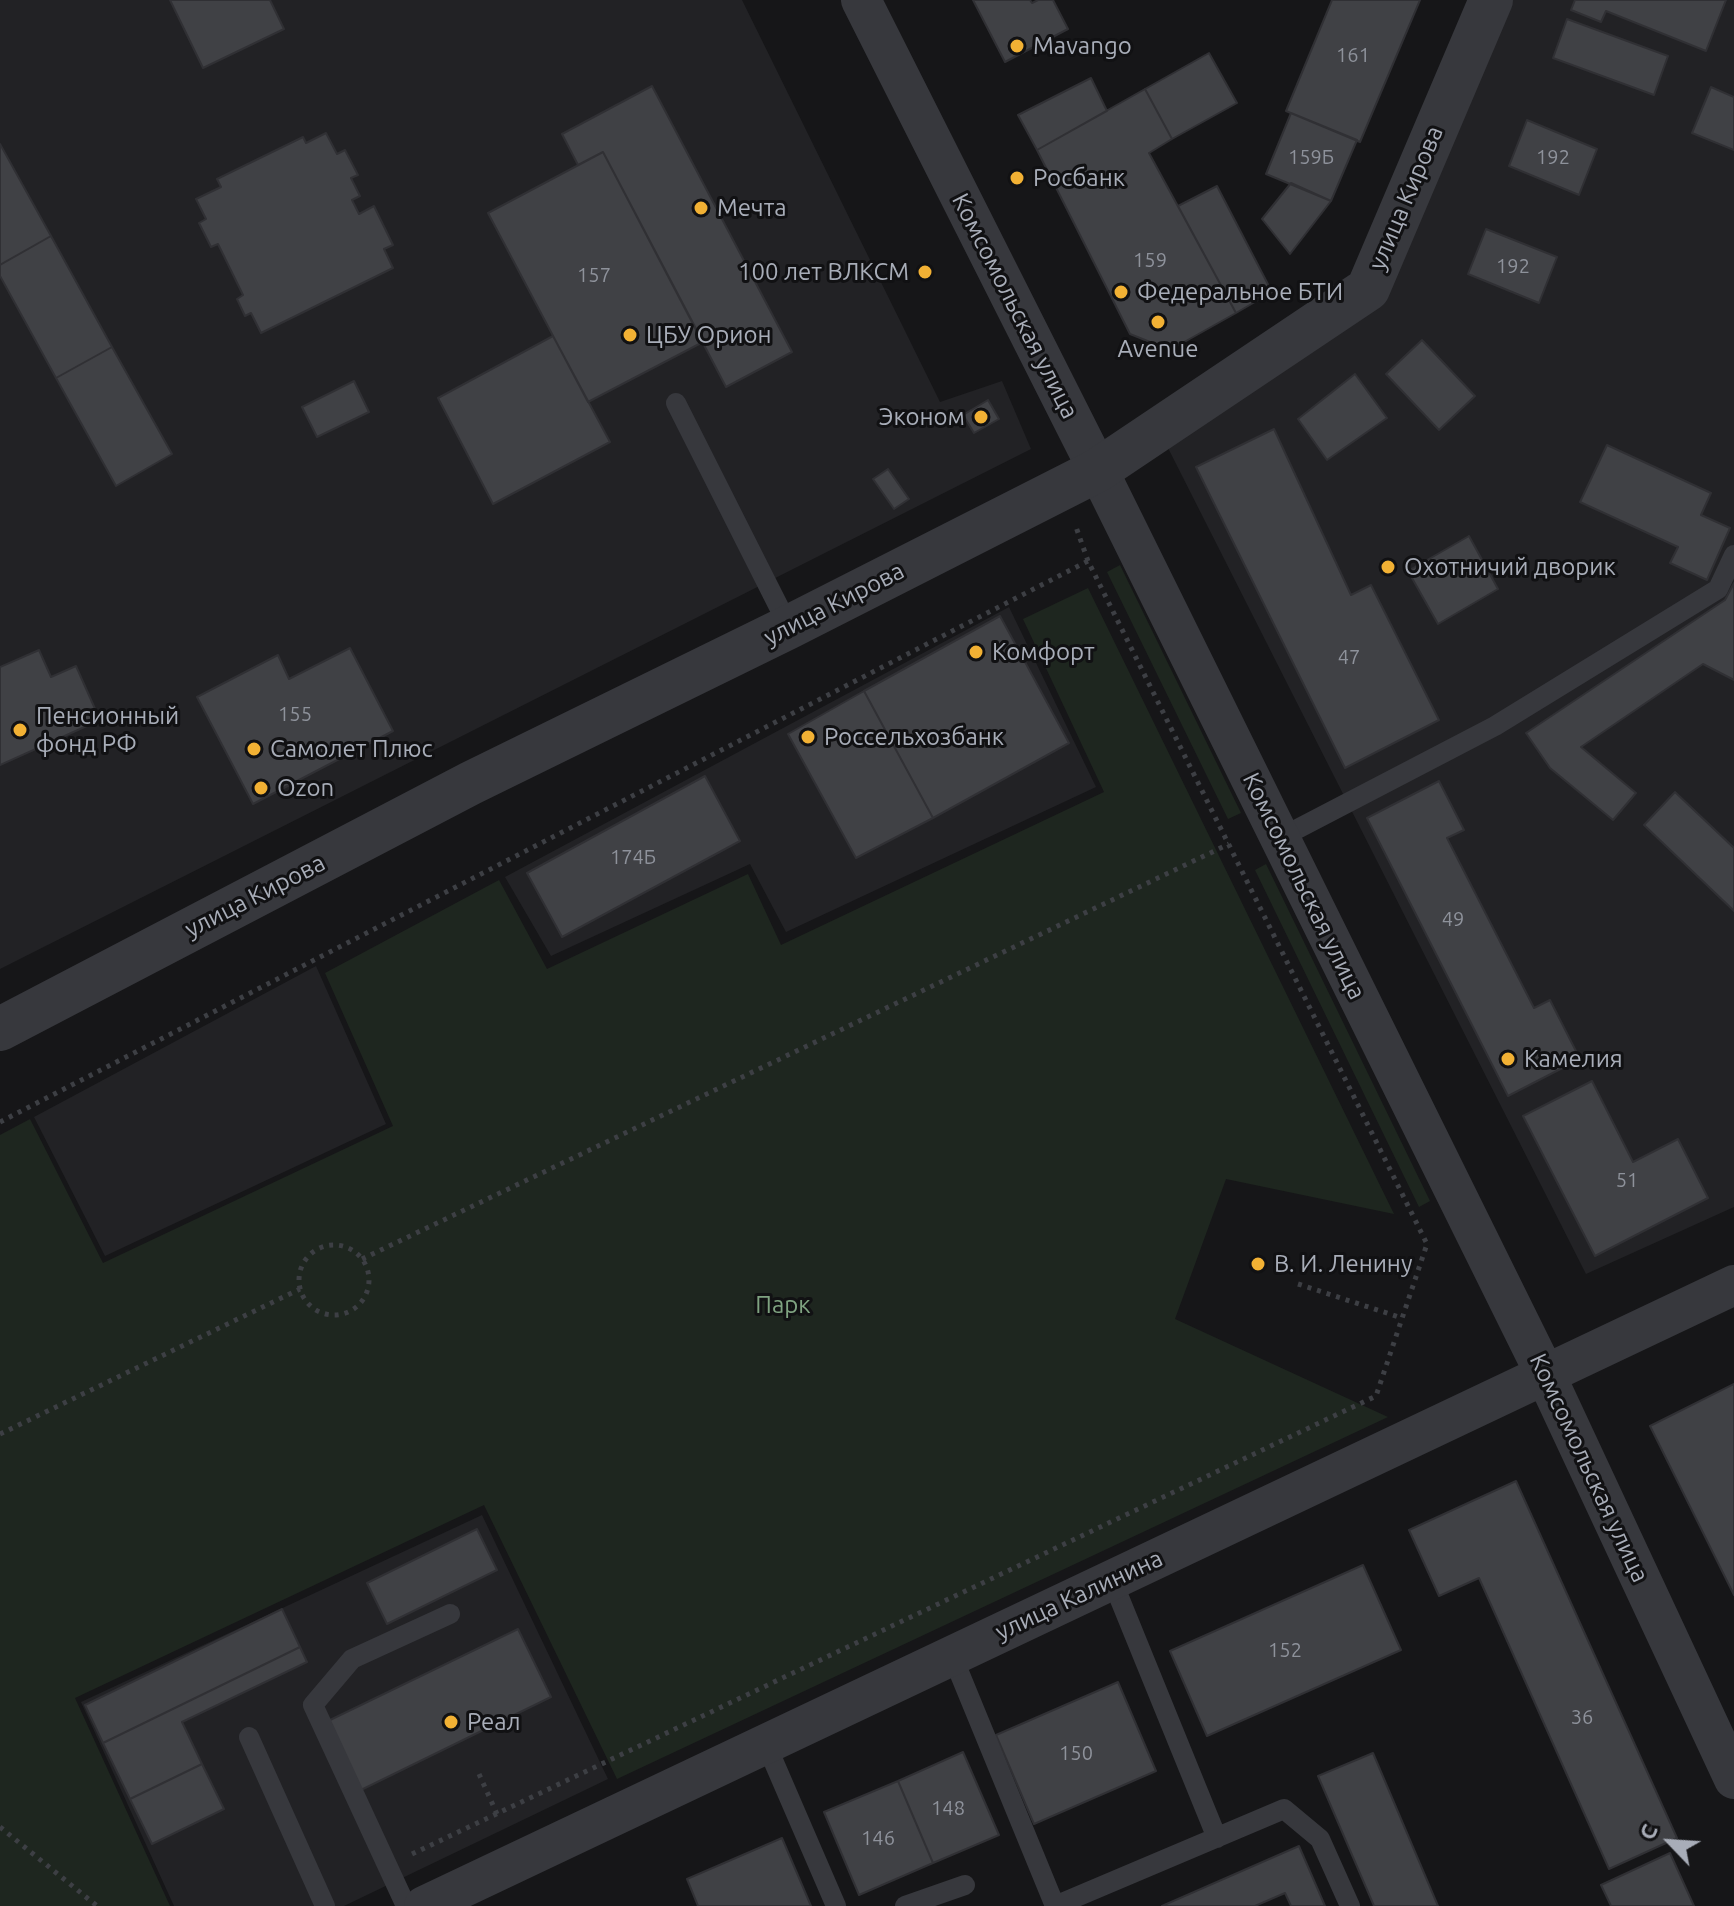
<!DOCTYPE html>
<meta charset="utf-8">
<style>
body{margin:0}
#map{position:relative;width:1734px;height:1906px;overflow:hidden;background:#161618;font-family:Ubuntu,sans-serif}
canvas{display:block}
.north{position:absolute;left:1630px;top:1802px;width:80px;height:80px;-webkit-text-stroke:6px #111113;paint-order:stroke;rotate:295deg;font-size:22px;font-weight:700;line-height:32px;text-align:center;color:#a8adb8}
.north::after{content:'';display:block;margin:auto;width:28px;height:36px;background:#a8adb8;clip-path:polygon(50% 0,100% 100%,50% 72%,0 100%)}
</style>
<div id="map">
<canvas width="1734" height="1906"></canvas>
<div class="north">С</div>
</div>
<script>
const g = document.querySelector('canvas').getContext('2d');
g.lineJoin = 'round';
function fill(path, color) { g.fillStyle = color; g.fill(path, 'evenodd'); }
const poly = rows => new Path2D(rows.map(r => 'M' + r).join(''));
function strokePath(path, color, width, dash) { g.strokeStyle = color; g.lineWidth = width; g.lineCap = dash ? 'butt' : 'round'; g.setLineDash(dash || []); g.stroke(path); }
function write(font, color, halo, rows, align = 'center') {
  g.font = font + ' Ubuntu,sans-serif'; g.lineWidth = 6; g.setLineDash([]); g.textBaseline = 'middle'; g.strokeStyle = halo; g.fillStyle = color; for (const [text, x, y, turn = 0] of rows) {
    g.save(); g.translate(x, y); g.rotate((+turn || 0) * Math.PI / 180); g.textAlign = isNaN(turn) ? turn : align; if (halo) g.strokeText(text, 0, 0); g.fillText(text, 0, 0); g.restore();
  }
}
const built = poly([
 [0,0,742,0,940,402,1002,381,1031,449,0,969],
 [1510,0,1734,0,1734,1207,1586,1274,1167,446,1384,295],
 [1009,607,1096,787,786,932,750,864,551,956,505,877],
 [316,966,386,1124,105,1256,34,1117],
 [482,1515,608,1779,344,1906,174,1906,81,1702]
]);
const green = poly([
 [1120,565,1241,813,1228,819,1107,572],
 [1088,588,1394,1214,1226,1179,1175,1319,1388,1417,617,1779,484,1505,75,1698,170,1906,0,1906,0,1135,30,1119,103,1263,393,1126,325,973,499,880,547,969,748,874,781,945,1104,792,1023,619],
 [1266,864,1430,1201,1419,1207,1255,870]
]);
const building = poly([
 [170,0,270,0,284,29,203,68,170,0],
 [973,0,1030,0,1032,3,1038,0,1053,0,1068,29,1005,62,973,0],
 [1332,0,1420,0,1360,142,1286,111,1332,0],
 [1575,0,1726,0,1706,51,1606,11,1601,22,1571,10,1575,0],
 [1567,19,1668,56,1654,95,1553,58,1567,19],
 [1209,53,1237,103,1172,139,1145,89,1209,53],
 [1091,78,1107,111,1037,150,1018,115,1091,78],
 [652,86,792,352,726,387,603,152,578,165,562,134,652,86],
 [1711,87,1734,97,1734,150,1692,133,1711,87],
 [1145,89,1172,139,1149,153,1236,313,1170,350,1130,334,1037,150,1145,89],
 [1291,113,1357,140,1331,201,1266,174,1291,113],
 [1527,120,1597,149,1579,195,1509,166,1527,120],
 [326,133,337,154,345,150,358,175,351,178,360,196,352,200,359,214,374,206,393,245,384,249,393,268,261,333,251,313,245,316,237,299,243,295,218,244,211,247,199,223,206,219,196,199,221,187,217,179,303,137,306,143,326,133],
 [0,144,51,236,0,265,0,144],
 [603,152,703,342,588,402,488,213,603,152],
 [1291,183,1331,201,1290,254,1262,219,1291,183],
 [1217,186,1272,292,1236,313,1178,206,1217,186],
 [1486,229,1557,257,1539,303,1468,274,1486,229],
 [51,236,112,347,56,378,0,276,0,265,51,236],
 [553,336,610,442,493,504,438,398,553,336],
 [1422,340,1475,396,1439,430,1386,374,1422,340],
 [112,347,172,454,116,486,56,378,112,347],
 [1355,374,1387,418,1327,460,1298,419,1355,374],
 [354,381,369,412,317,437,302,407,354,381],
 [988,400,999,419,974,433,963,415,988,400],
 [1274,429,1351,595,1371,585,1439,720,1345,768,1196,467,1274,429],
 [1607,445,1711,493,1701,515,1730,528,1707,580,1670,563,1678,547,1580,502,1607,445],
 [888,469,909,499,894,509,873,479,888,469],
 [1469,536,1498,589,1438,624,1408,571,1469,536],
 [1734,583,1734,680,1703,664,1581,747,1636,793,1613,820,1550,768,1526,733,1725,600,1734,583],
 [1000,616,1069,743,933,818,864,691,1000,616],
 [350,648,393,731,253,804,197,697,278,655,289,679,350,648],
 [39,650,51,677,76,666,100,720,0,765,0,667,39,650],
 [864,691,933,818,856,858,788,734,864,691],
 [705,776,740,841,562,937,527,873,705,776],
 [1439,781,1464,830,1447,838,1534,1008,1550,1000,1580,1059,1508,1096,1367,818,1439,781],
 [1675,792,1734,848,1734,911,1644,825,1675,792],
 [1592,1081,1633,1162,1678,1139,1708,1198,1595,1256,1523,1116,1592,1081],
 [1734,1384,1734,1595,1650,1426,1734,1384],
 [1516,1481,1677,1838,1609,1869,1479,1578,1439,1596,1409,1530,1516,1481],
 [477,1529,497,1570,387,1624,367,1583,477,1529],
 [1363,1565,1401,1650,1207,1736,1170,1651,1363,1565],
 [282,1609,300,1647,103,1743,85,1705,282,1609],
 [518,1629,551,1697,361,1790,328,1721,518,1629],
 [300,1647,307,1662,182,1722,202,1764,130,1799,103,1743,300,1647],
 [1118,1682,1156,1771,1034,1824,996,1735,1118,1682],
 [963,1752,999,1835,933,1863,898,1781,963,1752],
 [1373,1753,1438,1906,1374,1906,1318,1776,1373,1753],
 [202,1764,224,1809,152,1844,130,1799,202,1764],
 [898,1781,933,1863,859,1895,824,1812,898,1781],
 [782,1838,811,1906,698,1906,687,1879,782,1838],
 [1299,1846,1325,1906,1291,1906,1285,1893,1255,1906,1162,1906,1299,1846],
 [1670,1853,1694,1906,1611,1906,1601,1885,1670,1853]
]);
const path = poly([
 [0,1122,1088,561],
 '299 1280a35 35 0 1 1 70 0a35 35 0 1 1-70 0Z',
 [362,1259,1229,844],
 [1298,1284,1402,1318],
 [0,1434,300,1289],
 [479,1774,497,1814],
 [0,1827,97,1906],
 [412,1854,1376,1396,1427,1244,1088,561,1076,527]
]);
const service = poly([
 [676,403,789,627],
 [1280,838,1495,726,1718,589,1734,555],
 [1112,1580,1217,1838],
 [952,1655,1055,1906],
 [249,1737,325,1906],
 [766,1744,836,1906],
 [406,1906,313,1705,352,1659,450,1614],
 [905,1906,965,1885],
 [1055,1906,1284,1809,1320,1839,1350,1906]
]);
const minor = poly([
 [861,0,1098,470,1545,1374,1734,1779],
 [424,1906,1734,1285]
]);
const tertiary = poly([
 [0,1029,471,783,789,627,1098,470,1368,289,1491,0]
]);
const markers = [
 [1017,46,8,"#f2b134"],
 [1017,178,8,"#f2b134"],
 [701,208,8,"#f2b134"],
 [925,272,8,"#f2b134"],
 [1121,292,8,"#f2b134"],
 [1158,322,8,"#f2b134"],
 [630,335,8,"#f2b134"],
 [981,417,8,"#f2b134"],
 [1388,567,8,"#f2b134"],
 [976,652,8,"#f2b134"],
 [20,730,8,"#f2b134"],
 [808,737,8,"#f2b134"],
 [254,749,8,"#f2b134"],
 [261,788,8,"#f2b134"],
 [1508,1059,8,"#f2b134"],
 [1258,1264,8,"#f2b134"],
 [451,1722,8,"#f2b134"]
];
const numberNames = [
 ["161",1353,55],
 ["159Б",1311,157],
 ["192",1553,157],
 ["159",1150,260],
 ["192",1513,266],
 ["157",594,275],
 ["47",1349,657],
 ["155",295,714],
 ["174Б",633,857],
 ["49",1453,919],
 ["51",1627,1180],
 ["152",1285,1650],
 ["36",1582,1717],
 ["150",1076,1753],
 ["148",948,1808],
 ["146",878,1838]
];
const poiNames = [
 ["Mavango",1033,46],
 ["Росбанк",1033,178],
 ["Мечта",717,208],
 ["100 лет ВЛКСМ",909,272,"right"],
 ["Федеральное БТИ",1137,292],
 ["ЦБУ Орион",646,335],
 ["Avenue",1158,349,"center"],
 ["Эконом",965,417,"right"],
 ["Охотничий дворик",1404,567],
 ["Комфорт",992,652],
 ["Пенсионный",36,716],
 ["фонд РФ",36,744],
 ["Россельхозбанк",824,737],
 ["Самолет Плюс",270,749],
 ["Ozon",277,788],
 ["Камелия",1524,1059],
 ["В. И. Ленину",1274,1264],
 ["Реал",467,1722]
];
const streetNames = [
 ["улица Кирова",1406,198,-67],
 ["Комсомольская улица",1015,306,63],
 ["улица Кирова",834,604,-27],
 ["Комсомольская улица",1304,886,64],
 ["улица Кирова",255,896,-27],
 ["Комсомольская улица",1589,1468,65],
 ["улица Калинина",1079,1595,-25]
];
const parkNames = [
 ["Парк",783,1305]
];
fill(built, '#222225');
fill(green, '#1e261f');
fill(building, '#404145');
strokePath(building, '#303034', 2);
strokePath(path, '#3d3f44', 5, [4, 6]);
strokePath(service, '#37383d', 20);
strokePath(minor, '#37383d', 40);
strokePath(tertiary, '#37383d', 44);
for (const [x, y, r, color] of markers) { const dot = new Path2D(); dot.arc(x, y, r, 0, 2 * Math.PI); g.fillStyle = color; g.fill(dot); strokePath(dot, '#111113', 3); }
write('20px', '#8e929b', null, numberNames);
write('24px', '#a8adb8', '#111113', poiNames, 'left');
write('24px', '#a8adb8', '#111113', streetNames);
write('24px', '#7fa381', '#111113', parkNames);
</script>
